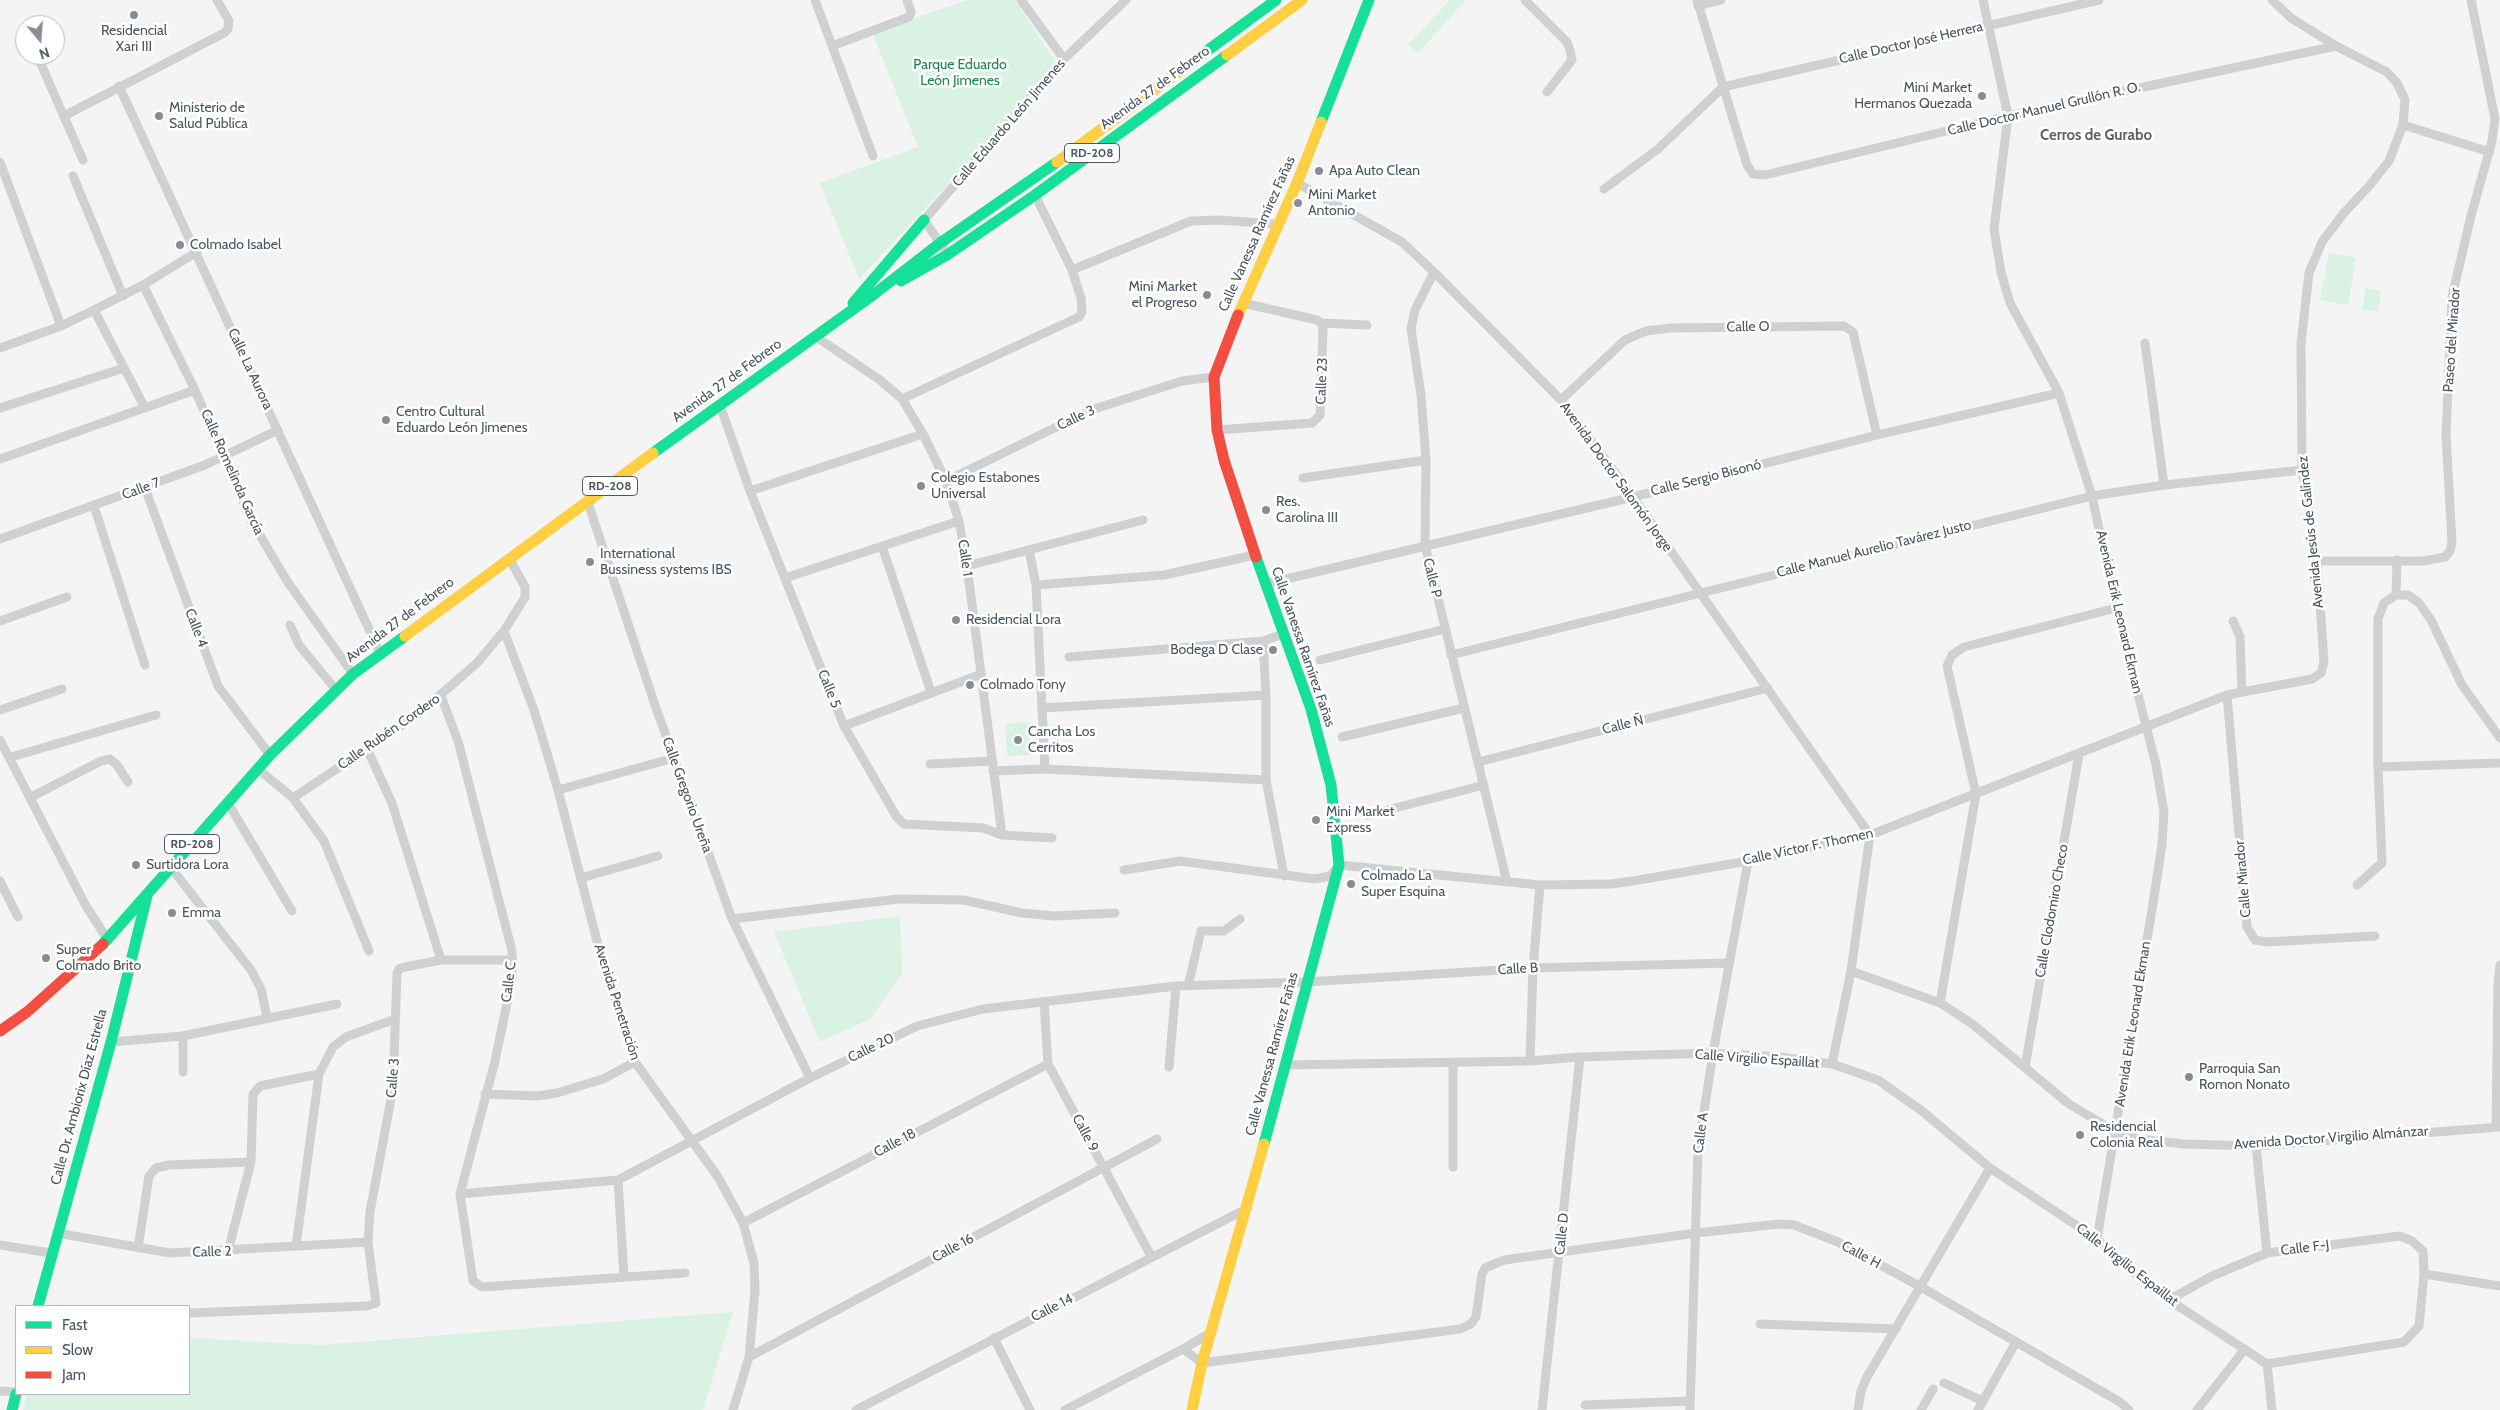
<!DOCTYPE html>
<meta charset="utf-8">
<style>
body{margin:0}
#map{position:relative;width:2500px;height:1410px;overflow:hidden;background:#f4f4f4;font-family:Cabin,sans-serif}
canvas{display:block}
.legend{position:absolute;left:15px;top:1305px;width:175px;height:90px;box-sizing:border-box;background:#fff;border:1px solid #b7bbc0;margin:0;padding:6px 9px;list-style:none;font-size:15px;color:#4a5661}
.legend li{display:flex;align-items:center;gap:10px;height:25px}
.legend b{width:25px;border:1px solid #b7bbc0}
.north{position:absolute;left:15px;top:15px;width:50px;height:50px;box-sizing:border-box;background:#fff;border:1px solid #b7bbc0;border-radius:50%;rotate:162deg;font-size:14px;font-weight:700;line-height:20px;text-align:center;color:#4a5661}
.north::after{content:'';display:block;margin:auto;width:18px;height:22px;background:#868d94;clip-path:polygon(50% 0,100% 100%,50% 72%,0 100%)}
</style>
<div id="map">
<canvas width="2500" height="1410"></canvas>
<ul class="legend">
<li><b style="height:6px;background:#16e098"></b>Fast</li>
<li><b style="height:6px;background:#ffcf43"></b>Slow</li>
<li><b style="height:6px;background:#f24e42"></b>Jam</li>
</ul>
<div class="north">N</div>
</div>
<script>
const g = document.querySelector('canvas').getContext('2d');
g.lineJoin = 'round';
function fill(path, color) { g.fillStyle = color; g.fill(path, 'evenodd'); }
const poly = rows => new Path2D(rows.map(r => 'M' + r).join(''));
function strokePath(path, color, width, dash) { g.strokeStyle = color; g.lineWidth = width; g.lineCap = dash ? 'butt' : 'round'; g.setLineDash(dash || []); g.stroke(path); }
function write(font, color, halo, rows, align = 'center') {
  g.font = font + ' Cabin,sans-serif'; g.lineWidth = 5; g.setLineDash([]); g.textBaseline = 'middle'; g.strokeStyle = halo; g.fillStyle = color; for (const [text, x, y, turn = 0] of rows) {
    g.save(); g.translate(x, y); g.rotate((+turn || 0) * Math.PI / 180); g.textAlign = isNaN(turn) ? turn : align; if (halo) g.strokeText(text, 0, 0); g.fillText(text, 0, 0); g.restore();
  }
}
const green = poly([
 [968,0,1015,0,1058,66,859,279,820,183,918,147,872,32],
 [1450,0,1466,0,1418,53,1408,45],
 [2329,253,2356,258,2348,305,2320,300],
 [2366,288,2381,291,2378,312,2362,309],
 [1028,722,1030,755,1007,756,1005,724],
 [900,916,902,974,870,1019,820,1042,774,932],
 [733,1312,703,1410,23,1410,27,1394,189,1394,189,1338,320,1345]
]);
const street = poly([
 [815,0,873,156],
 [1021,0,1064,59],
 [1525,0,1567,42,1570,50,1572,60,1547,92],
 [1697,0,1747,165,1753,174,1765,175,2008,116,2336,46],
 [1983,0,2008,116,1994,229,2001,272,2010,303,2059,393,2092,496,2116,608,2156,765,2164,812,2162,845,2151,916,2097,1239],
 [1698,6,1721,0],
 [832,46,909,17,911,12,907,0],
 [37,55,83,160],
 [119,86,380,653],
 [64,116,224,33,228,29,229,21,217,0],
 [2403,125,2490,152],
 [0,162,61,326],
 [73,176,123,296],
 [1297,183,1402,242,1434,272,1561,400,1633,497,1870,835,1851,971,1832,1064],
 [1604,189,1658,149,1723,87,2099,0],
 [943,247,924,220,1064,59,1126,0],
 [1072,270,1191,221,1218,220,1277,224],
 [1434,272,1415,310,1411,329,1421,395,1426,460,1425,545,1507,882],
 [143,285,195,390,251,520,287,581,353,674],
 [94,310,145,408],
 [1321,323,1367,325],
 [815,336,880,380,902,399,923,434,946,481,959,521,967,566,1002,835],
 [2145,343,2164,485],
 [0,348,61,326,94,310,143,285,197,252],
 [902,399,1079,317,1082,312,1081,298,1072,270,1035,195],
 [1561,400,1625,340,1646,331,1670,328,1844,326,1853,332,1877,435],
 [720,405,750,491,844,726,896,816,904,824,983,828,1002,835,1052,838],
 [0,408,124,368],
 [1217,430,1312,423,1320,415,1323,328,1321,323,1317,320,1243,303],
 [0,459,195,390],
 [1303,478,1426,460],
 [946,481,1091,410,1182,381,1214,377],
 [145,488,218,686,270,755],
 [750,491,923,434],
 [588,503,656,708,732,919,810,1078],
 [94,506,145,665],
 [0,539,205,465,278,430],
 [882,546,931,692],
 [1029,550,1036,585,1045,769],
 [2317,561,2423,561,2445,557,2450,551,2452,542,2446,435,2452,297,2471,216,2492,141,2495,119,2471,0],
 [967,566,1143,520],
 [785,578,959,521],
 [1265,584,1633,497,1877,435,2059,393],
 [1036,585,1164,575,1255,555],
 [2396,595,2397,560],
 [0,621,67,597],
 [2233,621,2240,637,2242,692],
 [290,625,299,645,336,690],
 [504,631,534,710,558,790,597,941,635,1062,718,1177,743,1223,754,1263,755,1291,749,1357,733,1410],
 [1263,641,1266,695,1266,780,1284,876],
 [1451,655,2092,496,2164,485,2302,470],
 [1069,657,1263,641,1283,634],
 [1320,660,1445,629],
 [2227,695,2247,927,2255,940,2267,942,2375,936],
 [441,696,458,741,512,951,512,979,495,1061,460,1194,473,1281,482,1287,685,1273],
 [1042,708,1266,695],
 [0,710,62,689],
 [844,726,979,675],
 [1342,737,1464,708],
 [0,740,86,906,108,940],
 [367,749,392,803,441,960],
 [11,757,156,715],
 [1478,762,1768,688],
 [930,764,992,761],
 [2378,767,2500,763],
 [258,769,293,798,324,841,369,951],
 [993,771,1045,769,1266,780],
 [558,790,674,758],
 [31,797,101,761,110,759,117,765,128,782],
 [293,798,417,715,477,663,504,631,525,597,525,587,509,558],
 [228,803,292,911],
 [1368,815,1484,785],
 [172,869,251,970,261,989,267,1017],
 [1124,870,1180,861,1315,879,1330,876,1339,865,1540,885,1611,884,1633,881,1748,861,1870,835,2227,695,2312,679,2321,673,2324,662,2317,561,2302,470,2301,343,2309,273,2322,242,2343,214,2370,185,2389,161,2403,125,2405,100,2397,83,2387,72,2336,46,2291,18,2272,0],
 [581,878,658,856],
 [0,881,18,917],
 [2357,885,2382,863,2378,767,2378,619,2384,603,2396,595,2408,595,2419,603,2431,620,2462,685,2500,738],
 [732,919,898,899,964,900,1022,913,1054,916,1115,913],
 [1851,971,1940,1003,1971,1023,2069,1104,2116,1132,2139,1139,2183,1144,2256,1146,2500,1127],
 [1188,986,1201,931,1224,931,1240,919],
 [1044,1002,1048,1064,1151,1256],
 [1940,1003,1976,794,1947,666,1952,655,1964,647,2116,608],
 [111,1042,183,1036,337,1004],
 [1530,1061,1533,968,1540,885],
 [1453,1063,1453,1167],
 [1285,1065,1530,1061,1580,1057,1713,1053,1780,1057,1832,1064,1878,1080,1922,1111,1990,1168,2097,1239,2138,1276,2169,1300,2267,1364,2272,1410],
 [1169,1067,1176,986],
 [2025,1067,2079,754],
 [183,1072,183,1036],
 [485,1094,537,1096,557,1093,603,1079,635,1062],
 [2496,1127,2498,984,2500,965],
 [2256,1146,2267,1253],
 [618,1180,624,1277],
 [460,1194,618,1180,810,1078,917,1026,983,1009,1176,986,1306,982,1533,968,1729,963],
 [743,1223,1048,1064],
 [57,1233,170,1253,368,1242],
 [0,1245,51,1253],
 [296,1246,319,1074,333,1047,346,1037,395,1019],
 [138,1248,149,1176,156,1168,169,1165,251,1162],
 [228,1251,251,1162,253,1094,260,1086,319,1074],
 [2424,1274,2500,1286],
 [2169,1300,2212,1276,2267,1253,2400,1236,2412,1241,2423,1251,2424,1274,2419,1326,2404,1342,2267,1364],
 [189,1313,367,1306,376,1303,368,1242,370,1212,393,1088,397,973,399,969,405,967,441,960,513,960],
 [1760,1324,1896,1329],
 [994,1338,1030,1410],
 [1183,1349,1202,1363,1460,1329,1471,1324,1476,1317,1482,1274,1485,1268,1504,1260,1696,1233,1779,1224,1794,1225,1838,1242,1921,1287,2120,1402,2129,1410],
 [749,1357,1157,1139],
 [1944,1383,1983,1401],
 [0,1391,16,1392],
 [1585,1405,1690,1401],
 [856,1410,1248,1208],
 [1065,1410,1183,1349,1212,1332],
 [1542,1410,1580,1057],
 [1690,1410,1698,1151,1713,1053,1748,861],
 [1858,1410,1861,1391,1867,1377,1990,1168],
 [1921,1410,1933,1389],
 [1978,1410,2016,1342],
 [2197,1410,2245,1349]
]);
const fast = poly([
 [1196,59,1276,0],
 [1321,122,1369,0],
 [901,281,947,255,1035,195,1227,55],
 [853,303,924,220],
 [653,453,873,295,940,243,1057,162],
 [1256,557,1311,709,1331,785,1339,865,1264,1144],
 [103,944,270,755,353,674,405,636],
 [38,1306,111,1042,147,896],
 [12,1410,16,1394]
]);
const slow = poly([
 [1227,55,1302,0],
 [1057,162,1196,59],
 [1238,315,1297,183,1321,122],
 [405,636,653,453],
 [1192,1410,1202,1363,1264,1144]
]);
const jam = poly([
 [1238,315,1214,377,1217,430,1224,460,1256,557],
 [0,1031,27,1012,103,944]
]);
const markers = [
 [134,15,5,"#868d94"],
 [1982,96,5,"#868d94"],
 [159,116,5,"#868d94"],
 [1319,171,5,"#868d94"],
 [1298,203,5,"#868d94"],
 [180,245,5,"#868d94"],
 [1207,295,5,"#868d94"],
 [386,420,5,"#868d94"],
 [921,486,5,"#868d94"],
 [1266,510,5,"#868d94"],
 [590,562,5,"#868d94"],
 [956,620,5,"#868d94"],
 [1273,650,5,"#868d94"],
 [970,685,5,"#868d94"],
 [1018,740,5,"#868d94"],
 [1316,820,5,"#868d94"],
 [136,865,5,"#868d94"],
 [1351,884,5,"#868d94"],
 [172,913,5,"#868d94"],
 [46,958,5,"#868d94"],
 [2189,1077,5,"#868d94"],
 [2080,1135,5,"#868d94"]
];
const shields = [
 [1092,153,55],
 [610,486,55],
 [192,844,55]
];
const shieldNames = [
 ["RD-208",1092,153],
 ["RD-208",610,486],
 ["RD-208",192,844]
];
const poiNames = [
 ["Residencial",134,31,"center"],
 ["Xari III",134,47,"center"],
 ["Mini Market",1972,88,"right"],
 ["Hermanos Quezada",1972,104,"right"],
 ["Ministerio de",169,108],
 ["Salud Pública",169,124],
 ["Apa Auto Clean",1329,171],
 ["Mini Market",1308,195],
 ["Antonio",1308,211],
 ["Colmado Isabel",190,245],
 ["Mini Market",1197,287,"right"],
 ["el Progreso",1197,303,"right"],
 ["Centro Cultural",396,412],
 ["Eduardo León Jimenes",396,428],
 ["Colegio Estabones",931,478],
 ["Universal",931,494],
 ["Res.",1276,502],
 ["Carolina III",1276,518],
 ["International",600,554],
 ["Bussiness systems IBS",600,570],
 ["Residencial Lora",966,620],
 ["Bodega D Clase",1263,650,"right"],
 ["Colmado Tony",980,685],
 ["Cancha Los",1028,732],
 ["Cerritos",1028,748],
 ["Mini Market",1326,812],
 ["Express",1326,828],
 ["Surtidora Lora",146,865],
 ["Colmado La",1361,876],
 ["Super Esquina",1361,892],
 ["Emma",182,913],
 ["Super",56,950],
 ["Colmado Brito",56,966],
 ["Parroquia San",2199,1069],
 ["Romon Nonato",2199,1085],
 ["Residencial",2090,1127],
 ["Colonia Real",2090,1143]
];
const streetNames = [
 ["Calle Doctor José Herrera",1911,43,-13],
 ["Avenida 27 de Febrero",1155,88,-36],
 ["Calle Doctor Manuel Grullón R. O.",2044,109,-13],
 ["Calle Eduardo León Jimenes",1009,123,-49],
 ["Calle Vanessa Ramírez Fañas",1257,234,-66],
 ["Calle O",1748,327,-1],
 ["Paseo del Mirador",2452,340,-86],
 ["Calle La Aurora",250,369,65],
 ["Avenida 27 de Febrero",727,381,-36],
 ["Calle 23",1322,381,-88],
 ["Calle 3",1076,418,-25],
 ["Calle Romelinda García",232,472,66],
 ["Avenida Doctor Salomón Jorge",1616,477,54],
 ["Calle Sergio Bisonó",1706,478,-14],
 ["Calle 7",141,489,-20],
 ["Avenida Jesús de Galíndez",2311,532,-96],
 ["Calle Manuel Aurelio Tavárez Justo",1874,549,-14],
 ["Calle 1",965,558,82],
 ["Calle P",1432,578,76],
 ["Avenida Erik Leonard Ekman",2119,612,77],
 ["Avenida 27 de Febrero",400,620,-37],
 ["Calle 4",196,628,69],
 ["Calle Vanessa Ramírez Fañas",1303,647,71],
 ["Calle 5",829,689,68],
 ["Calle Ñ",1623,725,-14],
 ["Calle Rubén Cordero",389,732,-35],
 ["Calle Gregorio Ureña",687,795,70],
 ["Calle Víctor F. Thomen",1808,847,-12],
 ["Calle Mirador",2243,879,-95],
 ["Calle Clodomiro Checo",2052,911,-80],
 ["Calle B",1518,969,-3],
 ["Calle C",509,982,-83],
 ["Avenida Penetración",617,1002,72],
 ["Avenida Erik Leonard Ekman",2133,1024,-81],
 ["Calle 20",871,1048,-26],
 ["Calle Vanessa Ramírez Fañas",1272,1054,-75],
 ["Calle Virgilio Espaillat",1757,1059,4],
 ["Calle 3",393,1078,-85],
 ["Calle Dr. Ambiorix Díaz Estrella",79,1097,-75],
 ["Calle 9",1085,1133,62],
 ["Calle A",1701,1133,-83],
 ["Avenida Doctor Virgilio Almánzar",2331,1138,-4],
 ["Calle 18",895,1143,-28],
 ["Calle D",1562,1234,-84],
 ["Calle 16",953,1248,-28],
 ["Calle F-J",2305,1248,-7],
 ["Calle 2",212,1252,-2],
 ["Calle H",1861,1255,28],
 ["Calle Virgilio Espaillat",2127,1265,38],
 ["Calle 14",1052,1308,-27]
];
const parkNames = [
 ["Parque Eduardo",960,65],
 ["León Jimenes",960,81]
];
const neighbourhoodNames = [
 ["Cerros de Gurabo",2096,136]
];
fill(green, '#d9f2e3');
strokePath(street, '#ced0d2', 9);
strokePath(fast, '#16e098', 11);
strokePath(slow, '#ffcf43', 11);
strokePath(jam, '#f24e42', 11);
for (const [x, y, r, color] of markers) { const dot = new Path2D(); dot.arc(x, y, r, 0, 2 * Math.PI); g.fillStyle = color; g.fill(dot); strokePath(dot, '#fff', 2); }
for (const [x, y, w] of shields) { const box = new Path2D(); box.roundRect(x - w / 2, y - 9.5, w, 19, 4); g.fillStyle = '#fff'; g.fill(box); strokePath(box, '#4a5661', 1); }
write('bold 12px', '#4a5661', null, shieldNames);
write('14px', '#4a5661', '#fff', poiNames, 'left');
write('14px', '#4a5661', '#fff', streetNames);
write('14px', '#17864f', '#fff', parkNames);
write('bold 15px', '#5f6368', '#fff', neighbourhoodNames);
</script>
